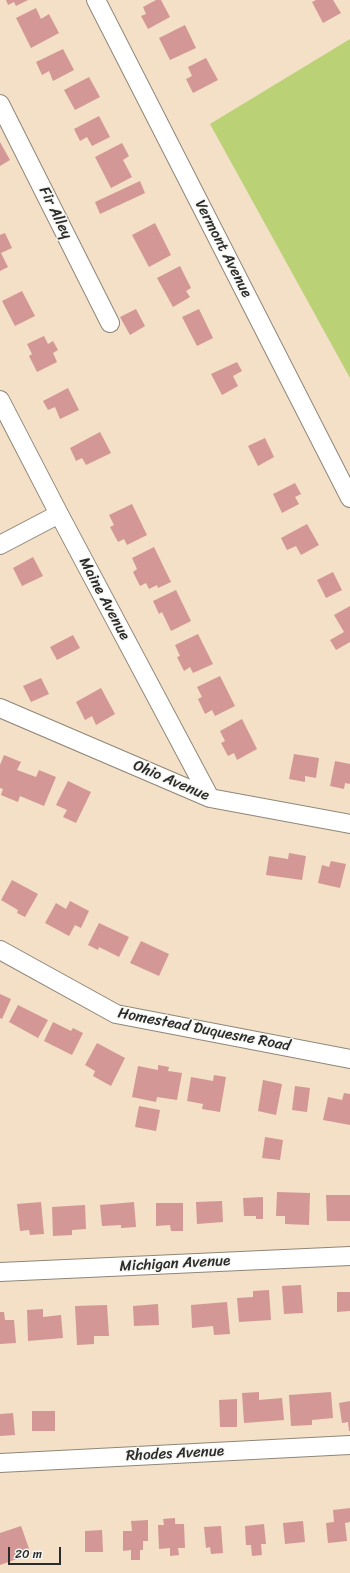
<!DOCTYPE html>
<style>
body{margin:0}
#map{position:relative;width:350px;height:1573px;overflow:hidden;background:#f3e0c6;font-family:Sriracha,sans-serif}
canvas{display:block}
.scale{position:absolute;left:8px;top:1547px;width:53px;height:18px;box-sizing:border-box;border:2px solid #2b2b2b;border-top:0;padding-left:5px;font-size:12px;line-height:14px;white-space:nowrap;color:#2b2b2b;-webkit-text-stroke:3px #f6f6f2;paint-order:stroke}
</style>
<div id="map">
<canvas width="350" height="1573"></canvas>
<div class="scale">20 m</div>
</div>
<script>
const g = document.querySelector('canvas').getContext('2d');
g.lineJoin = 'round';
function fill(path, color) { g.fillStyle = color; g.fill(path, 'evenodd'); }
const poly = rows => new Path2D(rows.map(r => 'M' + r).join(''));
function strokePath(path, color, width, dash) { g.strokeStyle = color; g.lineWidth = width; g.lineCap = dash ? 'butt' : 'round'; g.setLineDash(dash || []); g.stroke(path); }
function write(font, color, halo, rows, align = 'center') {
  g.font = font + ' Sriracha,sans-serif'; g.lineWidth = 3; g.setLineDash([]); g.textBaseline = 'middle'; g.strokeStyle = halo; g.fillStyle = color; for (const [text, x, y, turn = 0] of rows) {
    g.save(); g.translate(x, y); g.rotate((+turn || 0) * Math.PI / 180); g.textAlign = isNaN(turn) ? turn : align; if (halo) g.strokeText(text, 0, 0); g.fillText(text, 0, 0); g.restore();
  }
}
const green = poly([
 [350,39,350,378,210,124]
]);
const building = poly([
 [6,0,28,0,16,6,14,2,8,5],
 [156,0,161,0,170,17,148,29,141,16,146,14,143,7],
 [316,0,333,0,341,13,323,23,312,2],
 [36,8,41,19,49,14,59,33,31,48,16,18],
 [185,25,196,48,170,60,159,38],
 [63,49,74,70,53,81,49,71,42,75,36,62],
 [206,58,218,80,193,93,186,79,192,76,188,67],
 [89,77,100,97,75,110,64,90],
 [99,116,110,137,92,146,87,137,80,141,74,129],
 [0,142,10,160,0,166],
 [122,143,129,156,123,160,132,177,111,188,95,157],
 [140,181,145,193,100,214,95,202],
 [155,223,171,255,149,267,132,235],
 [5,233,12,248,1,253,8,267,0,271,0,235],
 [180,266,191,288,186,291,190,297,173,307,157,278],
 [22,291,35,316,15,326,2,301],
 [136,309,145,326,130,335,120,317],
 [199,309,213,338,197,346,182,317],
 [44,336,48,344,53,341,58,350,53,353,57,362,37,372,29,356,32,354,27,344],
 [237,362,242,371,233,376,238,386,222,395,211,374],
 [68,388,79,410,60,419,55,407,48,410,43,401],
 [100,432,111,453,86,465,82,458,76,461,70,448],
 [265,438,274,457,258,466,248,446],
 [295,483,301,494,295,497,299,504,282,513,273,494],
 [132,504,147,535,127,545,124,539,118,542,110,527,114,525,109,515],
 [307,524,319,545,301,555,296,546,287,550,281,538],
 [154,547,171,582,158,588,157,585,149,589,146,583,140,586,133,572,137,569,132,558],
 [33,557,43,576,22,586,13,568],
 [333,572,342,590,326,598,317,580],
 [176,590,191,621,171,631,162,612,159,614,153,601],
 [350,606,350,642,336,650,330,640,344,632,334,615],
 [198,634,213,664,193,673,190,667,184,671,177,657,180,656,175,645],
 [73,635,80,648,57,660,50,647],
 [220,676,235,706,215,716,212,710,205,714,198,699,202,697,197,687],
 [41,678,49,694,31,702,23,686],
 [101,688,115,714,96,725,92,716,85,720,76,702],
 [242,719,257,749,237,760,234,753,228,756,221,743,225,741,220,731],
 [294,754,319,758,316,778,305,776,305,782,289,779],
 [4,755,21,762,17,770,36,777,39,770,56,777,44,806,20,796,18,802,1,795,3,789,0,788,0,765],
 [335,761,350,764,350,784,345,783,344,789,330,786],
 [68,781,91,792,76,823,63,817,67,810,56,805],
 [289,853,306,856,302,880,266,875,269,856,288,859],
 [331,861,346,864,340,888,318,883,322,865,329,867],
 [12,880,38,894,25,917,17,913,18,910,1,900],
 [70,901,89,911,81,928,75,925,69,936,45,923,56,903,66,909],
 [99,923,129,937,119,957,99,947,98,950,88,945],
 [141,941,169,954,159,976,130,963],
 [0,994,11,999,2,1019,0,1018],
 [18,1005,48,1020,38,1038,9,1022],
 [53,1022,71,1031,73,1028,83,1033,72,1055,44,1041],
 [97,1043,125,1058,111,1086,93,1076,95,1071,85,1065],
 [158,1065,169,1067,168,1071,182,1073,177,1100,157,1097,156,1102,132,1097,138,1066,158,1070],
 [214,1075,226,1077,220,1112,202,1109,203,1104,187,1101,191,1077,213,1081],
 [263,1080,282,1084,276,1115,258,1111],
 [295,1086,310,1088,307,1112,292,1110],
 [344,1093,350,1094,350,1125,323,1120,328,1097,342,1100],
 [139,1106,160,1110,156,1131,135,1127],
 [265,1137,283,1140,280,1160,262,1158],
 [277,1192,310,1193,309,1225,285,1224,285,1216,276,1216],
 [326,1195,350,1195,350,1221,327,1221],
 [263,1197,263,1219,256,1219,256,1216,244,1216,243,1198],
 [222,1201,223,1222,197,1224,196,1202],
 [41,1202,44,1234,30,1235,29,1230,20,1231,17,1204],
 [134,1202,136,1227,121,1228,121,1225,102,1226,100,1205],
 [156,1203,183,1203,183,1231,171,1231,170,1225,156,1226],
 [85,1205,86,1229,72,1230,72,1235,53,1236,52,1207],
 [301,1285,303,1313,284,1314,282,1286],
 [269,1290,271,1320,239,1322,237,1298,253,1297,253,1291],
 [337,1292,350,1292,350,1311,337,1312],
 [227,1302,230,1334,214,1335,213,1326,192,1328,191,1305],
 [158,1304,159,1325,134,1326,133,1306],
 [107,1305,109,1336,94,1336,94,1344,77,1345,75,1306],
 [43,1309,43,1317,61,1315,63,1338,28,1341,27,1310],
 [0,1312,4,1312,5,1320,14,1320,16,1343,0,1344],
 [259,1392,259,1400,282,1398,284,1420,244,1423,242,1393],
 [331,1392,333,1418,312,1420,312,1425,291,1426,289,1395],
 [237,1399,237,1427,220,1427,219,1400],
 [350,1401,350,1431,349,1431,348,1422,342,1423,339,1403],
 [32,1411,55,1411,55,1431,32,1431],
 [13,1413,15,1435,0,1436,0,1414],
 [350,1508,350,1522,345,1523,347,1541,328,1543,326,1523,334,1522,333,1510],
 [175,1518,175,1524,184,1524,185,1548,178,1548,179,1555,170,1556,170,1548,159,1549,158,1525,164,1525,163,1519],
 [148,1520,148,1541,143,1541,143,1550,140,1550,140,1560,131,1560,131,1550,123,1551,123,1531,132,1531,131,1521],
 [303,1521,305,1542,285,1544,283,1523],
 [264,1524,266,1544,261,1544,262,1555,252,1556,251,1545,246,1545,245,1526],
 [21,1526,31,1554,0,1565,0,1533],
 [221,1526,223,1553,211,1554,210,1547,206,1548,204,1527],
 [102,1530,103,1552,85,1552,85,1531]
]);
const minor = poly([
 [96,0,350,498],
 [0,104,110,323],
 [0,400,59,514,210,798],
 [0,545,59,514],
 [0,708,210,798,350,824],
 [0,950,116,1014,350,1059],
 [0,1272,350,1256],
 [0,1463,350,1445]
]);
const streetNames = [
 ["Fir Alley",55,213,64],
 ["Vermont Avenue",223,249,63],
 ["Maine Avenue",104,599,62],
 ["Ohio Avenue",171,781,23],
 ["Homestead Duquesne Road",204,1030,11],
 ["Michigan Avenue",175,1264,-3],
 ["Rhodes Avenue",175,1454,-3]
];
fill(green, '#bad176');
fill(building, '#d39796');
strokePath(minor, '#8f8678', 20);
strokePath(minor, '#fff', 18);
write('15px', '#2b2b2b', '#f6f6f2', streetNames);
</script>
